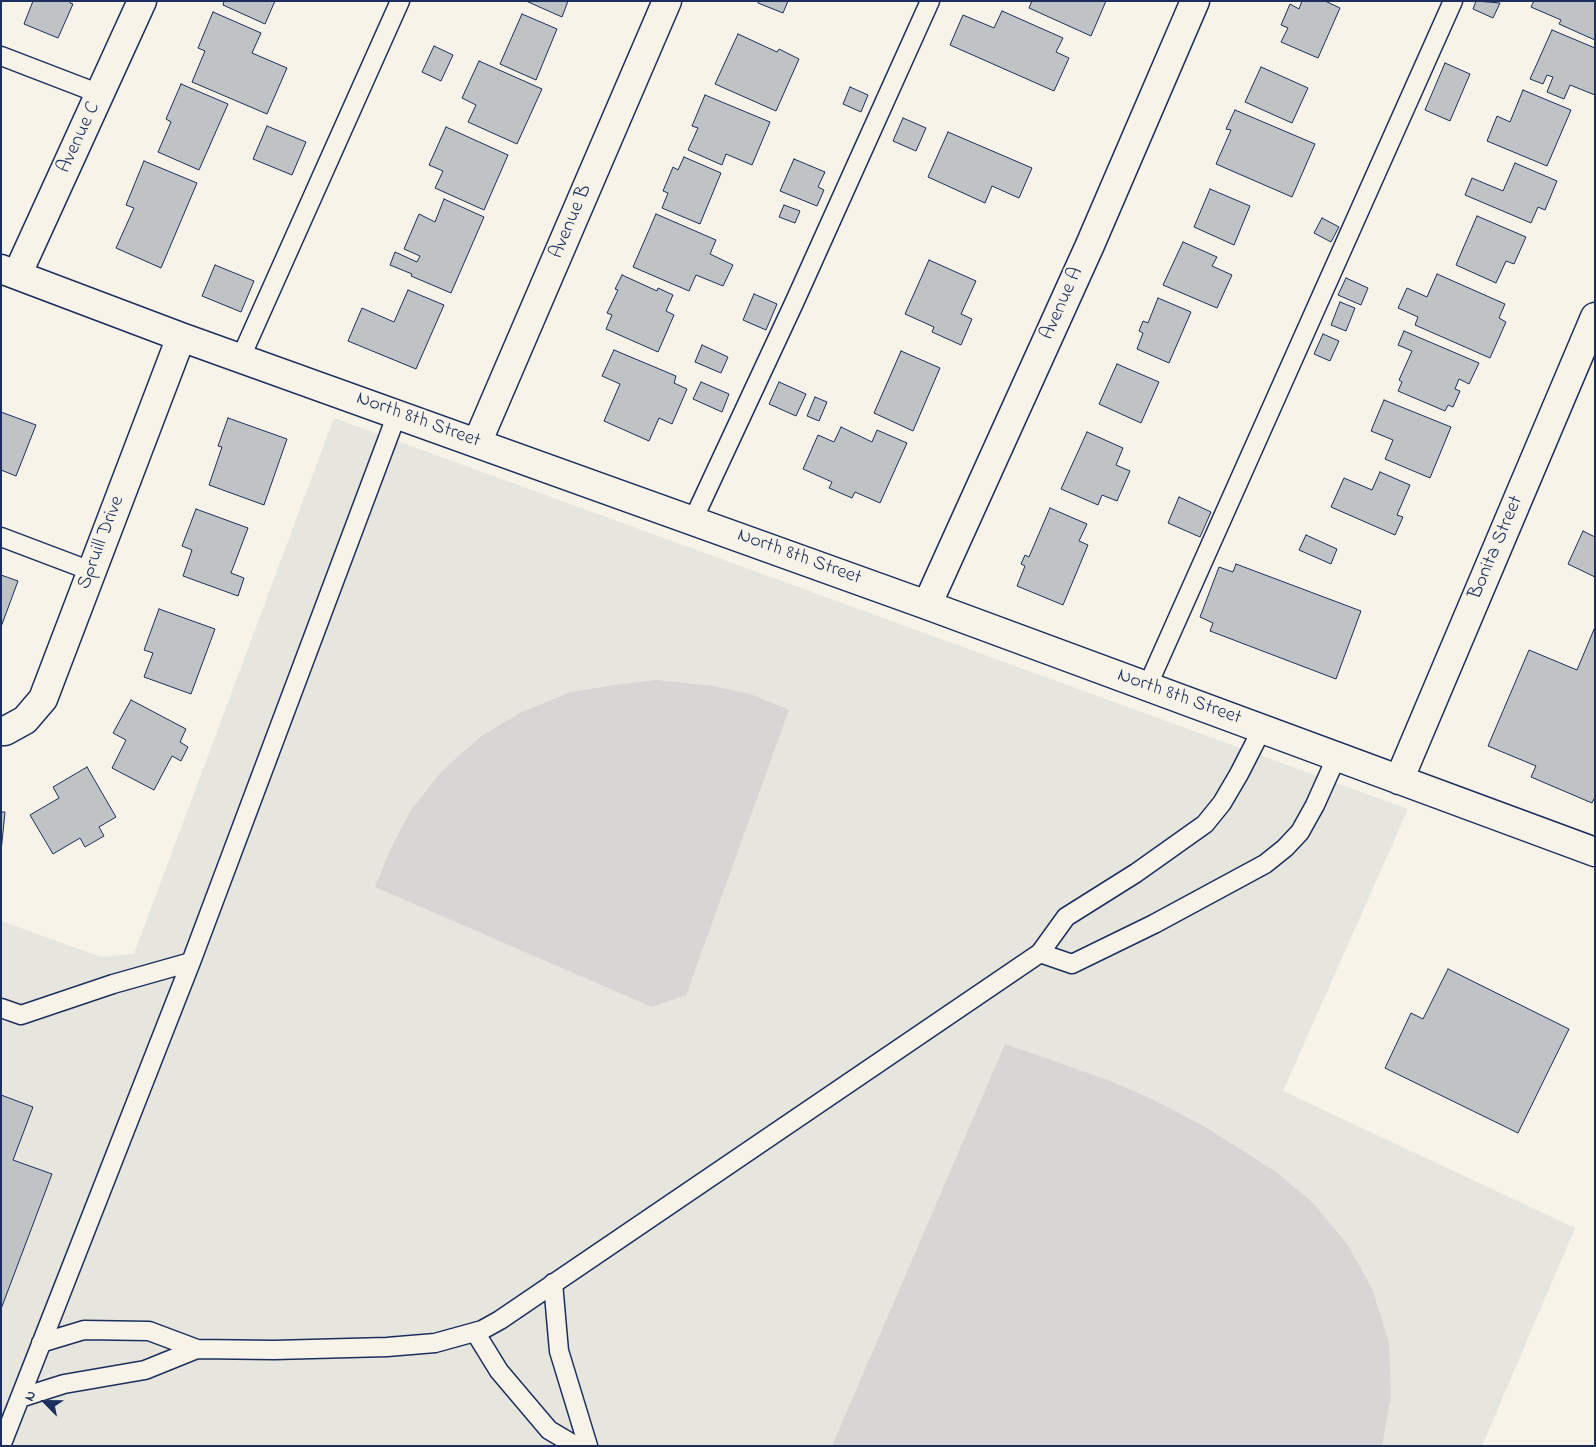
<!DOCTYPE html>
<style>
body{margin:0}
#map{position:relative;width:1596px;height:1447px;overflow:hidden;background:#f7f3e8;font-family:"Indie Flower",sans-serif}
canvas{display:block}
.frame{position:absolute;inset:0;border:2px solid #1b2f5e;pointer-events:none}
.north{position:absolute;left:20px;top:1377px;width:50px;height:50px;-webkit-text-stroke:4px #f7f3e8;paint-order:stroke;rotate:293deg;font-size:14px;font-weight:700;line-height:20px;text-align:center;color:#1b2f5e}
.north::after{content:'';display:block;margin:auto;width:18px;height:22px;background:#1b2f5e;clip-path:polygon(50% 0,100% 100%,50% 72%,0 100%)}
</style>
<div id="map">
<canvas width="1596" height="1447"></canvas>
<div class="frame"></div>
<div class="north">N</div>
</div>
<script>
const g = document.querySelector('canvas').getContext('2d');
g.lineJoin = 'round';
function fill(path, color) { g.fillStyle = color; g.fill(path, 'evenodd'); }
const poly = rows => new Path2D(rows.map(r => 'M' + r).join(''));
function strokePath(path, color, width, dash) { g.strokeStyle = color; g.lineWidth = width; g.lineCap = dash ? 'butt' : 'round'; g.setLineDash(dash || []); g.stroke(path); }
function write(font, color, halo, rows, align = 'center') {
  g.font = font + ' "Indie Flower",sans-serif'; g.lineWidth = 4; g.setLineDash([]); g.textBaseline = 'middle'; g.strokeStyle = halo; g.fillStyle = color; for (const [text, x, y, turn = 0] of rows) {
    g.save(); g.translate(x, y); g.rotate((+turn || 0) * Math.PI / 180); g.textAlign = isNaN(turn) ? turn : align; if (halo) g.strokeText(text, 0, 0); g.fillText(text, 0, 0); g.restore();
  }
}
const built = poly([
 [334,418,1408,809,1283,1091,1575,1228,1482,1446,1,1446,1,921,101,957,134,954]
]);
const green = poly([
 [656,680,712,686,750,694,789,710,686,995,652,1007,375,887,390,850,411,810,442,771,480,737,520,713,571,692,615,685],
 [1005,1044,1108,1080,1152,1099,1207,1128,1276,1172,1313,1203,1348,1245,1372,1289,1389,1342,1391,1395,1382,1446,832,1446]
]);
const building = poly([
 [33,1,71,1,70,3,73,4,58,38,24,24,33,1],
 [224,1,275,1,265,24,223,5,224,1],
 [526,1,568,1,562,17,526,1],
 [758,1,788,1,783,13,758,3,758,1],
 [1032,1,1106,1,1091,36,1029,8,1032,1],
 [1302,1,1325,1,1340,8,1318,58,1281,42,1288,28,1281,25,1290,4,1299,9,1302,1],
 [1476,1,1500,3,1493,18,1473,9,1476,1],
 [1534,1,1595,1,1595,40,1559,24,1561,20,1531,7,1534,1],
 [1002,11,1063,38,1056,52,1069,58,1054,91,950,45,963,15,994,28,1002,11],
 [213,12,261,33,252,53,287,68,267,114,192,82,205,51,198,48,213,12],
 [522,14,557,29,536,80,500,64,522,14],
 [1552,30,1595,48,1595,95,1570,85,1564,99,1547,92,1553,77,1547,75,1543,84,1530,79,1552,30],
 [738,34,777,52,779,49,799,59,776,111,715,84,738,34],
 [434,46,453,55,441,81,422,72,434,46],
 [479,61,542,89,517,144,468,122,476,105,462,98,479,61],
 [1445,63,1470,74,1450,121,1425,110,1445,63],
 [1261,67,1308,88,1292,123,1245,102,1261,67],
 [181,84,228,104,199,170,158,152,171,122,166,119,181,84],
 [850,87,868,95,861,112,843,104,850,87],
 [1523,90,1571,110,1547,166,1487,141,1497,116,1510,122,1523,90],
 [705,95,770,122,752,165,726,154,722,165,688,150,698,128,692,126,705,95],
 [1235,110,1315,144,1292,197,1216,164,1231,130,1226,129,1235,110],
 [903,118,926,128,916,151,893,141,903,118],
 [267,126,306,142,292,175,253,159,267,126],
 [446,127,508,155,484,210,435,188,443,171,429,165,446,127],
 [948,132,1032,168,1019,198,992,186,985,203,928,177,948,132],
 [684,157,721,173,700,224,662,208,668,193,663,191,673,167,678,170,684,157],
 [794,159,825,172,818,187,824,190,817,206,780,191,794,159],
 [144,161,197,183,161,268,116,248,134,208,126,205,144,161],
 [1515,163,1557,181,1545,210,1538,207,1531,223,1465,195,1472,178,1503,191,1515,163],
 [1210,189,1250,206,1234,245,1194,227,1210,189],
 [444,199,484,217,451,293,411,276,412,274,390,265,395,252,417,262,420,256,404,249,419,214,435,222,444,199],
 [784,205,800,211,795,223,779,217,784,205],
 [656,214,716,240,710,254,733,265,723,286,696,275,689,291,633,267,656,214],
 [1477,216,1526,237,1514,264,1506,261,1496,283,1456,265,1477,216],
 [1322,218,1339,227,1331,242,1314,233,1322,218],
 [1183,242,1217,257,1212,266,1232,275,1217,308,1163,285,1183,242],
 [929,260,976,281,961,314,972,319,961,345,932,332,934,327,905,314,929,260],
 [215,265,254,281,241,312,202,296,215,265],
 [1437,274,1505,304,1499,318,1506,322,1490,358,1415,325,1418,317,1398,308,1407,288,1427,297,1437,274],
 [622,275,657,291,658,288,673,295,666,311,674,315,658,352,606,329,612,315,607,313,618,290,615,289,622,275],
 [1346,278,1368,288,1361,305,1338,295,1346,278],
 [408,290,444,305,416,369,348,341,362,308,394,322,408,290],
 [754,294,777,304,766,330,743,320,754,294],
 [1158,298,1191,312,1169,363,1137,349,1143,333,1139,331,1143,321,1148,323,1158,298],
 [1340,302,1355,308,1346,331,1331,325,1340,302],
 [1404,331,1479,363,1469,384,1459,379,1455,389,1460,391,1453,407,1448,405,1445,411,1398,391,1402,382,1399,380,1412,351,1398,345,1404,331],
 [1323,334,1339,341,1330,361,1314,354,1323,334],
 [702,345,728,357,721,373,695,362,702,345],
 [614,350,676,376,674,383,687,389,672,424,659,418,649,441,604,421,620,384,602,376,614,350],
 [901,351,940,368,913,431,874,413,901,351],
 [1117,364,1159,382,1141,423,1099,404,1117,364],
 [701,382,729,394,722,412,693,399,701,382],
 [779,382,806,394,796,416,769,404,779,382],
 [815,397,827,402,819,421,807,416,815,397],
 [1384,400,1451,427,1430,478,1385,459,1393,440,1371,431,1384,400],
 [1,412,36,425,16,476,1,470,1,412],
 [228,418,287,439,264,505,209,485,222,447,218,446,228,418],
 [841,427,872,442,877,430,907,443,880,503,855,492,852,498,829,488,832,482,803,469,818,435,834,442,841,427],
 [1087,432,1123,448,1116,465,1130,471,1117,501,1102,495,1098,505,1061,489,1087,432],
 [1380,472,1410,485,1397,515,1403,517,1395,535,1331,507,1344,478,1372,490,1380,472],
 [1179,497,1211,512,1200,537,1168,523,1179,497],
 [1050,508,1087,524,1079,541,1088,545,1063,605,1017,586,1025,566,1021,564,1025,555,1029,557,1050,508],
 [196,509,248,528,231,573,244,578,238,596,183,576,192,550,182,546,196,509],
 [1583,531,1595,537,1595,577,1568,564,1583,531],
 [1306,535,1337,549,1331,564,1299,550,1306,535],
 [1236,564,1361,611,1336,679,1210,631,1213,623,1200,617,1219,567,1233,572,1236,564],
 [1,575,18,581,1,627,1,575],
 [159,609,215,629,191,694,144,677,153,653,144,650,159,609],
 [1595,627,1595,797,1592,803,1531,777,1536,766,1488,746,1529,650,1577,670,1595,627],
 [131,700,186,729,180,742,188,747,181,761,172,756,154,790,112,768,126,740,113,733,131,700],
 [87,767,116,817,99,827,104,836,85,847,80,838,53,854,30,815,59,798,53,787,87,767],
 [1,812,5,812,1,852,1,812],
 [1448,969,1569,1029,1518,1133,1385,1068,1411,1013,1423,1019,1448,969],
 [1,1095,33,1107,13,1160,52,1174,1,1309,1,1095]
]);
const service = poly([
 [1,56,100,94],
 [241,357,400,1],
 [693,520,795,301,930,1],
 [1,537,91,571],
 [1147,687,1453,1],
 [1040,953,1072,964,1154,924,1265,864,1285,848,1300,832,1315,805,1337,756],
 [1,1008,21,1015,113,984,191,962],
 [553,1283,559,1351,588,1446],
 [475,1332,499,1371,549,1430,576,1446],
 [41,1343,84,1330,149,1331,197,1349,274,1350,387,1347,435,1343,482,1330,500,1320,1040,953,1066,917,1136,873,1205,824,1222,803,1239,774,1262,729],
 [20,1398,64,1384,145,1370,197,1349],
 [1,1446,191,962,397,414]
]);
const minor = poly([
 [1,269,181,337,927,605,1595,852],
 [17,275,142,1],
 [477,443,667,1],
 [927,605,1090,245,1195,1],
 [1,731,5,731,25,720,43,699,181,337],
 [1399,780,1595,317]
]);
const streetNames = [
 ["Avenue C",80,138,-65],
 ["Avenue B",572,222,-67],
 ["Avenue A",1063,304,-66],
 ["North 8th Street",418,421,20],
 ["Spruill Drive",102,543,-69],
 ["Bonita Street",1497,548,-67],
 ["North 8th Street",799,558,20],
 ["North 8th Street",1179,698,20]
];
fill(built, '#e6e5de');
fill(green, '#d7d6d4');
fill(building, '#c0c3c5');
strokePath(building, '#1b2f5e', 1);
strokePath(service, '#1b2f5e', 21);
strokePath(minor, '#1b2f5e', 31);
strokePath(service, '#f7f3e8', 18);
strokePath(minor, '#f7f3e8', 28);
write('20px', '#1b2f5e', '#f7f3e8', streetNames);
</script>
